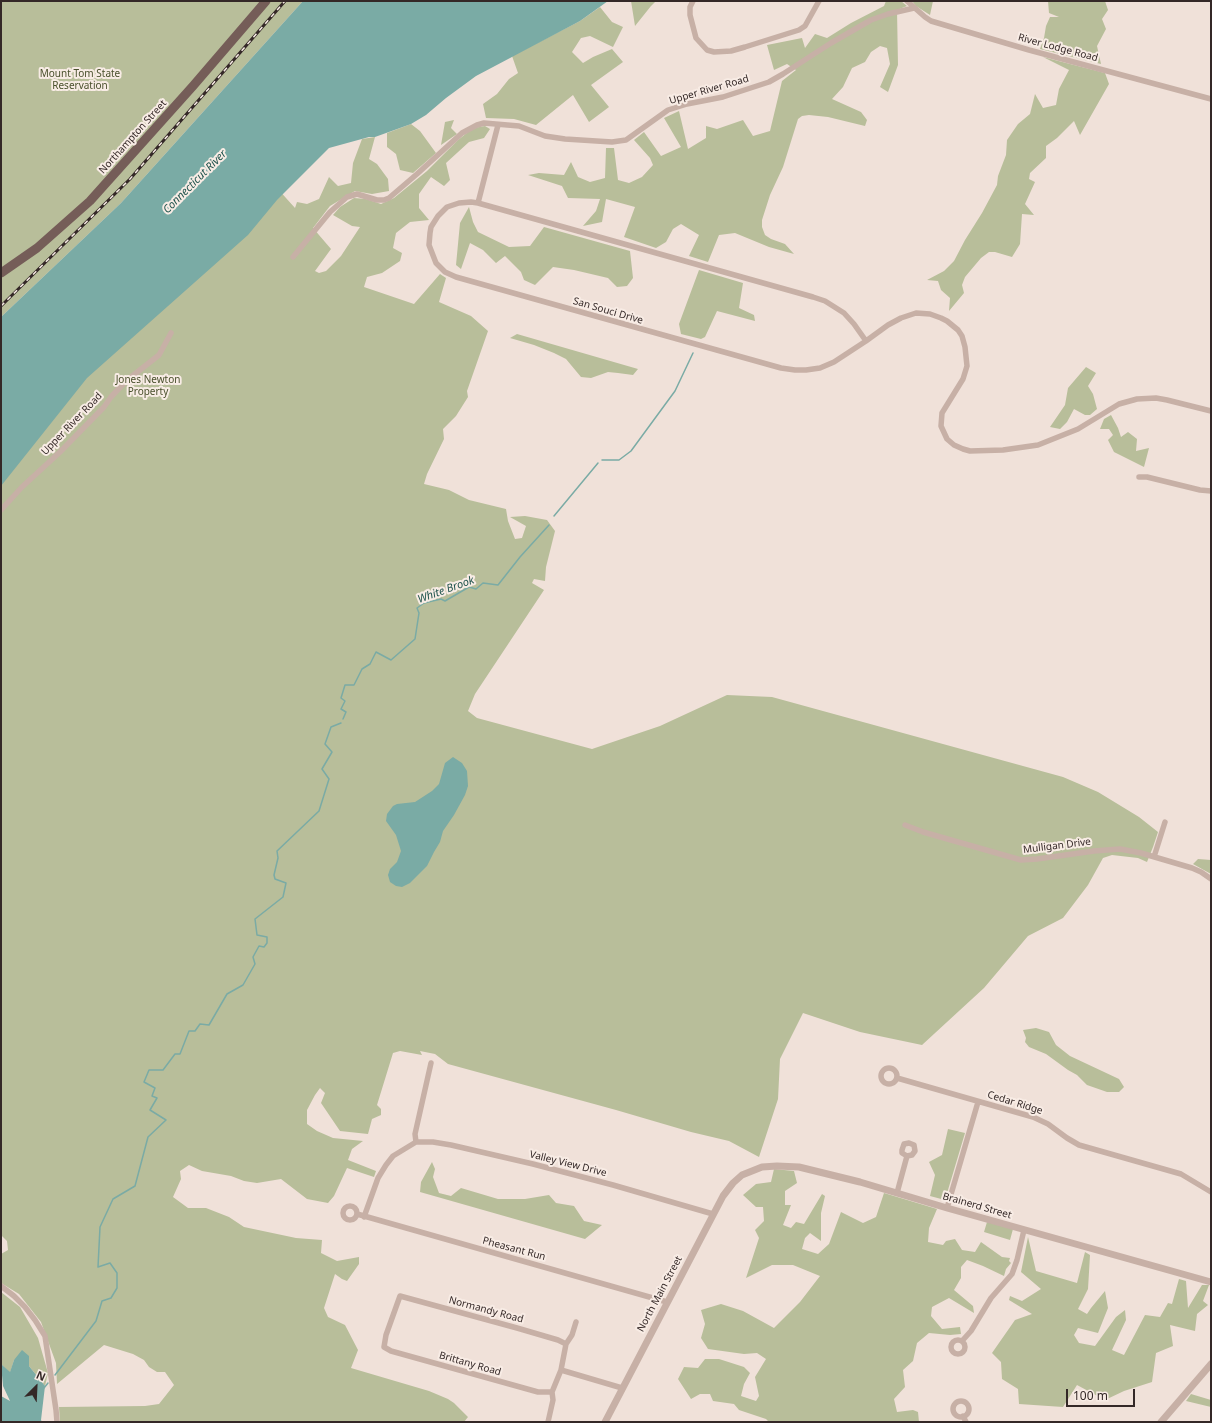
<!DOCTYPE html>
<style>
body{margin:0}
#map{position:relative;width:1212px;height:1423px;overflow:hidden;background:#f0e1d9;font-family:"Noto Sans",sans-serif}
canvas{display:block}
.frame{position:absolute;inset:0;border:2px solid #342827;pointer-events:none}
.north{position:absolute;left:16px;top:1367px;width:40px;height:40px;-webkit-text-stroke:3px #f8ece5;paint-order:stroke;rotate:24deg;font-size:11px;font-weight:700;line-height:16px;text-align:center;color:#342827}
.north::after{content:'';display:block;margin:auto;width:14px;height:18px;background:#342827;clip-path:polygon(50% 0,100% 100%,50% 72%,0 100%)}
.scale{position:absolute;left:1066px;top:1389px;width:69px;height:18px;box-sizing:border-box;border:2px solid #342827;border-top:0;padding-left:5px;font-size:12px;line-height:14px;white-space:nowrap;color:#342827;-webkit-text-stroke:3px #f8ece5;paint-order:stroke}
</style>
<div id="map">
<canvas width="1212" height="1423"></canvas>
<div class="frame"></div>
<div class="north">N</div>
<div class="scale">100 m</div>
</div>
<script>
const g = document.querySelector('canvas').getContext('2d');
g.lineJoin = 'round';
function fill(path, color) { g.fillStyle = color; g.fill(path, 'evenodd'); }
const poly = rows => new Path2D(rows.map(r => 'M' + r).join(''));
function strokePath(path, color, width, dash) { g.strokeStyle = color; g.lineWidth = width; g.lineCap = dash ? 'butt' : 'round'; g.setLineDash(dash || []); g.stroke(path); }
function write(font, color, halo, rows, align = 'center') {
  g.font = font + ' "Noto Sans",sans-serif'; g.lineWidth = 4; g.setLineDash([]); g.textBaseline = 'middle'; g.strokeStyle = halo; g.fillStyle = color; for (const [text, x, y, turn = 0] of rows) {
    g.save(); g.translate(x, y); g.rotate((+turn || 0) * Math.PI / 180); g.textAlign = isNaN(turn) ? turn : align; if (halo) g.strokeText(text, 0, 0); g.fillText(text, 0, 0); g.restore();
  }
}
const green = poly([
 [1,1,303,1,121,203,1,317],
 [631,1,656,1,651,6,635,26],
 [886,1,901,1,907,6,897,10,898,65,888,92,880,87,890,64,887,48,880,46,871,52,865,62,852,68,843,87,832,99,861,112,867,120,865,126,828,117,809,115,802,116,798,119,783,167,770,195,762,220,762,227,765,235,771,239,785,244,794,254,769,247,735,233,719,235,708,262,689,256,699,235,681,224,673,229,666,242,656,248,624,237,635,207,606,199,602,222,583,226,596,211,600,199,568,198,562,186,528,175,539,173,564,175,571,162,578,177,590,182,605,178,606,148,614,148,618,180,629,183,642,177,653,165,650,158,634,140,644,132,661,156,681,147,664,118,679,111,688,149,706,138,706,126,717,129,743,120,753,136,770,131,782,81,796,70,787,64,774,70,767,45,802,38,805,48,815,34,827,38,851,23,884,6],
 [912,1,933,1,930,15,916,6],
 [1048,1,1105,1,1108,10,1102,19,1106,29,1097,46,1101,64,1040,49,1044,38,1046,26,1050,17,1059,17,1049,13],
 [600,7,612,22,623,27,613,47,590,36,581,38,572,52,583,63,593,57,612,49,623,62,591,85,609,107,589,122,573,95,536,125,514,119,486,118,483,104,497,94,509,79,518,73,512,56,580,21],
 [1043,57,1105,73,1109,84,1080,135,1074,121,1057,138,1046,146,1046,158,1030,173,1029,179,1035,182,1025,204,1034,215,1022,214,1020,244,1012,257,995,252,989,252,981,258,965,277,962,285,964,293,949,311,950,298,941,290,938,281,927,280,944,271,954,261,965,240,982,213,997,185,998,176,1006,155,1007,140,1018,124,1030,114,1035,94,1043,108,1056,105,1059,89,1069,70],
 [454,120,451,128,457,134,441,145,445,122],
 [411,124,420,131,436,153,413,173,400,170,396,154,387,147,387,133],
 [485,126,490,129,484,138,469,142,446,163,450,180,444,186,431,177,419,194,419,208,429,220,410,222,396,233,393,248,402,253,400,261,382,273,367,277,364,287,414,304,440,274,446,278,439,302,471,316,488,331,467,391,468,397,456,416,443,429,444,439,427,474,424,484,449,490,469,500,506,509,508,521,515,539,522,538,526,526,510,517,525,516,547,520,555,531,546,567,545,581,534,579,532,583,544,590,475,694,468,711,477,718,592,749,660,726,727,695,772,697,1063,777,1098,792,1139,817,1158,832,1153,847,1147,862,1138,858,1112,855,1103,858,1088,885,1063,918,1028,936,984,988,922,1045,860,1032,803,1013,780,1059,778,1099,759,1157,729,1141,691,1132,616,1110,448,1064,435,1054,420,1051,422,1055,400,1051,393,1053,377,1105,381,1109,381,1115,372,1119,368,1134,340,1131,321,1103,325,1093,320,1088,315,1095,307,1110,307,1124,317,1131,333,1138,363,1141,352,1149,348,1160,376,1171,374,1177,347,1168,334,1196,328,1203,307,1199,281,1179,257,1183,244,1181,231,1176,202,1171,189,1165,180,1171,181,1179,173,1197,188,1208,206,1208,229,1217,244,1227,296,1238,322,1240,321,1253,337,1261,359,1257,359,1264,347,1281,342,1279,335,1274,324,1308,328,1317,345,1325,358,1350,351,1368,429,1391,448,1399,454,1403,468,1417,464,1422,60,1422,59,1407,145,1406,159,1404,174,1385,165,1372,157,1372,149,1367,144,1360,133,1354,104,1345,57,1384,56,1363,41,1322,19,1294,1,1283,1,1254,8,1250,7,1241,1,1235,1,477,101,343,277,188,295,208,297,202,307,204,319,199,329,177,338,186,351,183,353,163,362,139,375,137,369,159,377,164,388,179,389,191,372,194,355,191,330,206,313,228,331,249,315,271,319,273,326,271,341,256,360,227,352,226,333,215,340,207,354,198,366,199,381,204,394,198,427,171,458,140,473,128],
 [469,207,473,222,478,232,509,247,530,246,544,227,630,251,633,278,627,286,617,287,608,278,574,270,553,267,535,285,524,280,521,272,505,256,496,263,483,250,470,243,461,269,456,265,460,223],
 [699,270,743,283,739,308,754,315,755,321,717,311,705,337,701,339,681,334,679,324],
 [517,334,638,369,633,375,618,373,608,372,591,378,581,377,566,359,554,353,534,345,510,338],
 [1086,367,1096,373,1088,386,1093,394,1097,409,1090,415,1085,415,1074,409,1067,422,1060,429,1050,427,1065,405,1068,388],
 [1111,415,1118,428,1121,437,1128,432,1137,439,1136,451,1149,448,1144,467,1114,452,1108,440,1113,435,1109,429,1100,429,1104,419],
 [1198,859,1211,860,1211,874,1193,864],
 [1036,1028,1049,1032,1056,1045,1070,1056,1119,1079,1124,1087,1119,1092,1107,1092,1087,1085,1077,1075,1068,1070,1046,1054,1029,1047,1025,1042,1026,1038,1023,1030],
 [948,1129,965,1133,945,1200,930,1196,935,1175,929,1162,942,1155],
 [432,1162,435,1169,433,1177,439,1193,451,1196,461,1188,498,1199,525,1199,549,1195,556,1203,574,1206,584,1221,602,1225,585,1239,420,1192,421,1182],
 [774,1169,794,1171,797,1183,785,1191,785,1205,791,1205,783,1225,791,1228,796,1222,804,1224,822,1194,825,1196,821,1213,821,1241,810,1233,805,1238,802,1249,818,1254,829,1244,841,1212,863,1223,876,1217,884,1193,937,1209,929,1228,928,1242,943,1245,946,1241,955,1239,962,1250,975,1252,981,1242,1002,1257,1010,1258,1009,1261,1011,1263,1006,1269,1004,1276,983,1266,967,1260,961,1267,961,1278,954,1290,973,1306,974,1313,949,1298,932,1307,931,1316,942,1329,960,1327,961,1334,950,1335,929,1333,917,1343,913,1361,903,1370,905,1387,894,1399,897,1412,913,1410,918,1412,919,1422,769,1422,766,1419,739,1410,734,1404,713,1401,710,1394,700,1394,691,1399,678,1379,684,1367,698,1368,705,1359,719,1359,744,1367,750,1373,744,1384,741,1396,756,1401,759,1396,755,1377,766,1359,757,1353,744,1354,708,1349,701,1338,705,1324,701,1310,721,1304,743,1311,774,1328,800,1302,820,1276,793,1265,772,1265,746,1278,759,1238,755,1230,764,1221,763,1207,756,1207,743,1195,756,1184,771,1182],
 [987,1222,1013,1229,1010,1240,984,1232],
 [1028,1237,1036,1271,1077,1283,1085,1252,1090,1255,1088,1289,1078,1309,1087,1314,1091,1308,1105,1291,1108,1308,1098,1333,1078,1328,1074,1335,1079,1343,1095,1346,1116,1317,1125,1310,1126,1320,1112,1350,1124,1355,1145,1315,1160,1317,1168,1303,1172,1304,1179,1279,1186,1281,1188,1308,1202,1285,1209,1285,1203,1301,1208,1305,1197,1314,1195,1331,1170,1325,1173,1346,1156,1353,1152,1382,1124,1391,1105,1400,1077,1385,1063,1407,1019,1404,1018,1389,1002,1379,1001,1362,992,1353,1015,1320,1032,1314,1009,1300,1010,1296,1022,1301,1041,1289,1021,1272],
 [1,1292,20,1307,38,1338,48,1373,45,1386,29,1366,29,1356,14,1360,10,1373,1,1364],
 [1191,1394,1211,1400,1211,1407,1186,1401]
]);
const water = poly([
 [303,1,608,1,580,21,476,76,446,98,426,115,411,124,375,137,369,137,329,148,277,200,248,235,87,378,1,486,1,317,121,203],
 [453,757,462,763,467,771,468,786,465,795,454,815,443,831,440,842,434,852,427,866,410,883,402,887,396,886,390,882,388,875,390,869,397,862,401,851,396,835,386,821,387,814,393,806,397,804,415,802,432,791,439,784,445,763],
 [22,1350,29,1356,29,1366,45,1386,41,1420,42,1422,1,1422,1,1396,10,1401,3,1386,1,1364,10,1372,14,1360]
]);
const stream = poly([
 [602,460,619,460,631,451,675,391,693,353],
 [554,516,598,463],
 [343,719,346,712,341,709,345,701,341,698,345,685,354,685,362,669,370,664,376,652,391,660,415,639,419,613,417,608,424,603,441,599,445,601,469,587,476,589,483,583,498,585,520,557,549,525],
 [55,1375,96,1321,102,1301,111,1298,117,1288,117,1273,110,1263,98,1267,100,1227,113,1199,135,1186,148,1137,166,1120,150,1110,157,1098,152,1096,155,1088,144,1082,149,1070,163,1070,175,1054,180,1054,189,1031,195,1031,200,1024,209,1025,227,994,243,985,255,964,253,957,259,946,264,947,267,943,267,937,257,935,255,919,283,897,286,883,275,879,274,875,278,858,277,851,319,811,329,779,322,769,332,752,325,744,331,727,341,723],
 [44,1388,48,1383]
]);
const minor = poly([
 [693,1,690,7,690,15,696,38,707,50,714,52,731,51,745,47,799,30,805,26,819,1],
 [907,1,925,17,931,21,1029,50,1211,99],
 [478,203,498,125],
 [293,257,330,212,347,197,357,194,377,200,384,200,389,198,417,174,462,133,477,125,484,123,519,126,545,136,565,139,612,142,626,140,668,110,687,104,723,97,769,82,783,74,831,43,871,20,888,14,914,8],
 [866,341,854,324,844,313,825,301,813,297,478,203,471,202,459,203,447,207,438,216,431,227,430,233,429,245,436,263,445,272,456,277,781,368,795,370,806,370,820,368,834,362,866,341,888,325,901,318,916,313,930,314,941,318,947,321,958,330,962,336,965,347,967,366,963,379,942,413,941,426,947,439,954,445,963,449,970,451,1003,450,1038,445,1078,429,1119,404,1137,399,1156,398,1167,400,1211,411],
 [1139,477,1147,477,1200,490,1211,491],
 [1,510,22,487,60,452,104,407,111,397,126,381,159,355,171,333],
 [905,825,923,832,1021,860,1037,859,1094,851,1120,849,1141,853,1192,868,1201,872,1211,879],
 [1154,857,1165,822],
 '881 1076a8 8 0 1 1 16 0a8 8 0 1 1-16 0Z',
 [897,1078,1033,1117,1048,1124,1067,1138,1079,1145,1181,1174,1211,1192],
 [416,1142,433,1142,451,1145,533,1164,613,1185,713,1214],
 [897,1193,907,1156,912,1155,915,1151,914,1145,909,1143,904,1144,902,1150,902,1153,907,1156],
 '343 1213a7 7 0 1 1 14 0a7 7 0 1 1-14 0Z',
 [947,1208,978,1102],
 [357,1214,667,1302],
 [364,1217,378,1178,386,1165,393,1156,416,1142,415,1134,431,1063],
 [1,1286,14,1296,25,1307,35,1320,45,1336,56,1410,57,1422],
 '951 1347a7 7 0 1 1 14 0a7 7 0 1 1-14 0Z',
 [962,1341,971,1331,991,1298,1012,1274,1017,1260,1024,1230],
 [561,1370,622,1388],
 [552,1392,538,1392,391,1351,384,1347,386,1335,400,1296,517,1328,558,1340,566,1344],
 '953 1409a8 8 0 1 1 16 0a8 8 0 1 1-16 0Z',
 [963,1416,966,1422],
 [548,1422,553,1400,552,1392,561,1370,566,1344,572,1335,576,1322]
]);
const tertiary = poly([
 [605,1422,723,1196,733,1183,742,1175,762,1167,777,1166,799,1167,860,1182,947,1208,1211,1282],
 [1161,1422,1211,1364]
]);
const primary = poly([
 [1,273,37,248,90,201,193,86,266,1]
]);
const rail = poly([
 [1,306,130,179,285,1]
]);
const streetNames = [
 ["River Lodge Road",1058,48,15],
 ["Upper River Road",709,90,-16],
 ["Northampton Street",133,137,-48],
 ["San Souci Drive",608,311,16],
 ["Upper River Road",72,424,-46],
 ["Mulligan Drive",1057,846,-7],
 ["Cedar Ridge",1015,1103,17],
 ["Valley View Drive",568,1164,14],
 ["Brainerd Street",977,1206,16],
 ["Pheasant Run",514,1249,15],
 ["North Main Street",660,1294,-62],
 ["Normandy Road",486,1310,15],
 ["Brittany Road",470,1364,16]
];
const parkNames = [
 ["Mount Tom State",80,74],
 ["Reservation",80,86],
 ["Jones Newton",148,380],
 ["Property",148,392]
];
const waterNames = [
 ["Connecticut River",195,182,-45],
 ["White Brook",446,590,-20]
];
fill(green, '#b8be9a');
fill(water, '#7aaba5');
strokePath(stream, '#7aaba5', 1.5);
strokePath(minor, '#c7b0a6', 5.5);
strokePath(tertiary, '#c7b0a6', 7);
strokePath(primary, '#755d58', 9);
strokePath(rail, '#342827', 3);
strokePath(rail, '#f8ece5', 1.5, [4.5]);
write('10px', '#342827', '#f8ece5', streetNames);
write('10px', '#49502c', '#f8ece5', parkNames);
write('italic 11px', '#1f534d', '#f8ece5', waterNames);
</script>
